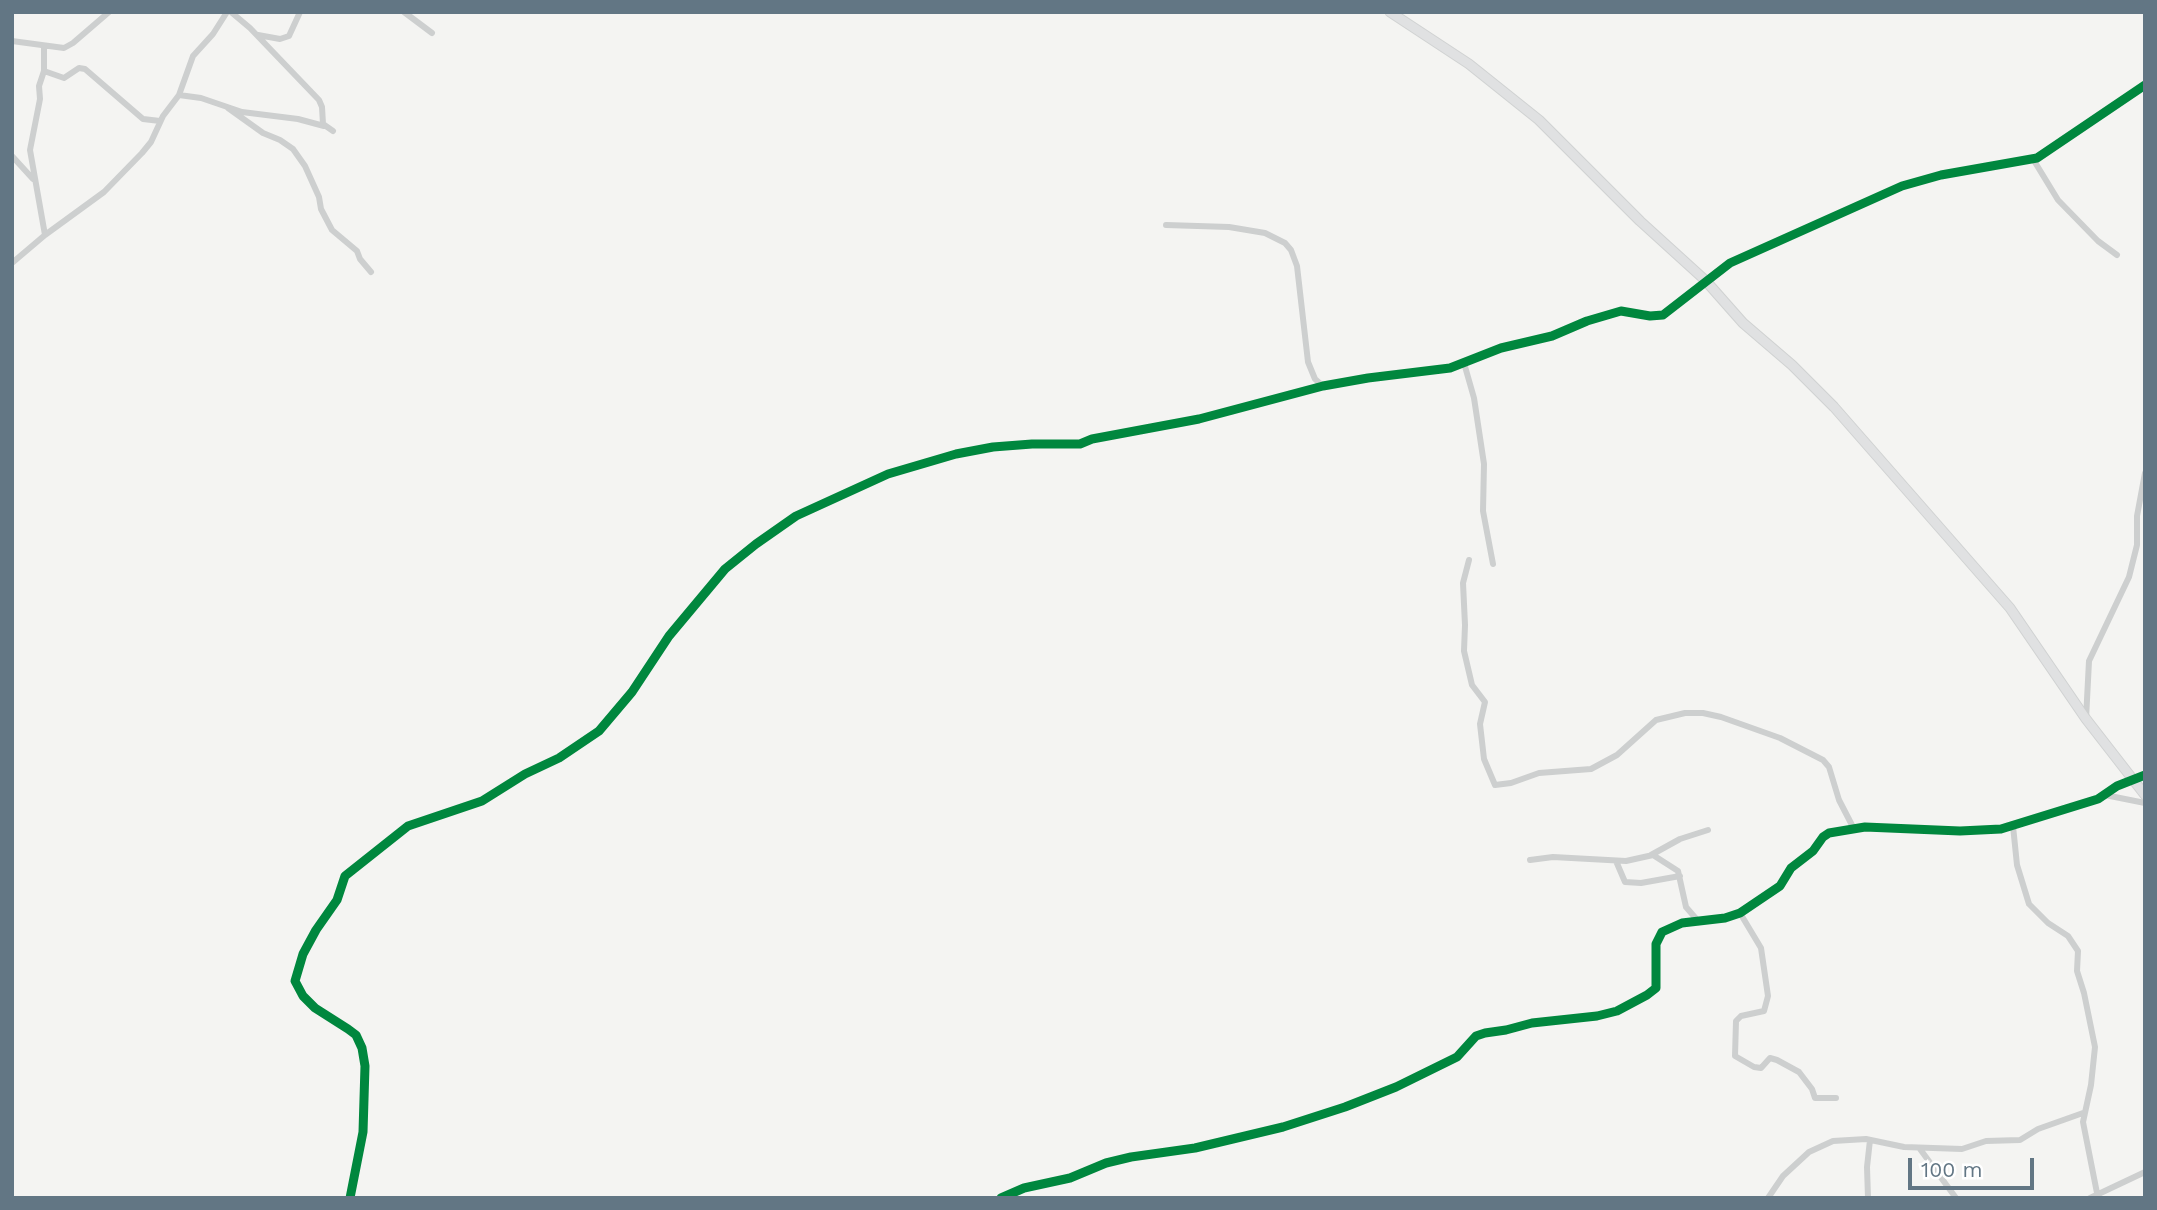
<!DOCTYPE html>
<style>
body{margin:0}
#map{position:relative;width:2157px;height:1210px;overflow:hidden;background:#f4f4f2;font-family:"Work Sans",sans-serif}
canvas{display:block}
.frame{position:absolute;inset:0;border:14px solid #627684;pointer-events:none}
.scale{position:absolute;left:1908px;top:1158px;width:126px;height:32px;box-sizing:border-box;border:4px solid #627684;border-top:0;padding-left:9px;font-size:21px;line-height:24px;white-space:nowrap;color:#627684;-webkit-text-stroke:5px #fff;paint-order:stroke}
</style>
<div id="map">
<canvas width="2157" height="1210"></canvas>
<div class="frame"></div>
<div class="scale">100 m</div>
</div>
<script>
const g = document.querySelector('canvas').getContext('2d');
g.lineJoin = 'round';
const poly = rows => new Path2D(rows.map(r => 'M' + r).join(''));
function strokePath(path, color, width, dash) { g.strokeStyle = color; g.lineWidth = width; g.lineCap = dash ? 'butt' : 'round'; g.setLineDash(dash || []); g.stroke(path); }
const minor = poly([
 [231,12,250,28,319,100,322,107,323,124,333,131],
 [404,12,432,33],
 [258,35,280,39,289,36,300,12],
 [12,41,64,48,73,43,109,12],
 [44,47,44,71,39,86,40,99,30,150,45,235],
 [44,71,64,78,79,68,85,69,143,119,160,121],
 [179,95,201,98,242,112,298,119,324,126],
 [228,108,263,133,280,140,293,149,305,166,319,197,321,209,332,230,357,251,360,259,371,272],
 [12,156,33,179],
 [2033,159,2058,200,2098,241,2117,255],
 [1166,225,1229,227,1265,233,1285,243,1291,250,1297,266,1308,362,1315,379,1323,386],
 [12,263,45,235,104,192,142,153,151,142,163,116,179,95,193,56,213,34,227,12],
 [1464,363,1474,398,1484,464,1483,511,1493,564],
 [1469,560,1463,583,1465,625,1464,651,1472,685,1485,702,1480,724,1484,759,1495,785,1511,783,1539,773,1591,769,1617,755,1656,720,1685,713,1703,713,1721,717,1780,738,1823,760,1829,767,1839,800,1854,829],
 [2086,719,2089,661,2129,577,2137,545,2137,516,2145,473],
 [2105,795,2145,803],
 [2013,826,2017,865,2029,904,2048,923,2068,936,2078,951,2077,971,2084,993,2095,1047,2091,1085,2083,1122,2097,1193],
 [1651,855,1680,839,1708,830],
 [1530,860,1553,857,1626,861,1653,855,1678,871,1686,907,1699,922],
 [1616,861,1625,882,1641,883,1680,876],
 [1740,913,1761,948,1768,996,1764,1011,1741,1016,1736,1021,1735,1056,1754,1067,1761,1068,1770,1058,1777,1060,1799,1072,1812,1089,1815,1098,1836,1098],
 [1920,1149,1956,1198],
 [350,1198,363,1132,365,1066,362,1048,356,1035,348,1029,315,1008,303,996,295,981,303,954,316,930,337,900,345,876,408,826,482,801,525,774,559,758,599,731,632,692,669,636,725,569,756,544,796,516,888,474,956,454,993,447,1032,444,1080,444,1092,439,1199,419,1323,386,1368,378,1450,368,1501,348,1552,336,1587,321,1621,311,1650,316,1663,315,1730,263,1902,186,1941,175,2037,158,2145,85],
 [1001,1198,1024,1188,1070,1178,1106,1163,1131,1157,1195,1148,1283,1127,1345,1107,1396,1087,1457,1057,1476,1036,1485,1033,1506,1030,1532,1023,1597,1016,1617,1011,1647,995,1656,988,1656,944,1662,932,1682,923,1725,918,1740,913,1780,886,1791,868,1813,851,1823,837,1829,833,1865,827,1960,831,2001,829,2098,799,2117,786,2145,775],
 [1768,1198,1783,1176,1809,1152,1833,1141,1866,1139,1904,1147,1962,1149,1986,1141,2020,1140,2038,1129,2083,1113],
 [1868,1198,1867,1167,1870,1140],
 [2090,1198,2145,1172]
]);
const secondary = poly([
 [1390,12,1469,64,1539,120,1640,221,1705,280,1743,323,1792,365,1834,407,2010,608,2086,719,2145,795]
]);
const cycleway = poly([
 [350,1198,363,1132,365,1066,362,1048,356,1035,348,1029,315,1008,303,996,295,981,303,954,316,930,337,900,345,876,408,826,482,801,525,774,559,758,599,731,632,692,669,636,725,569,756,544,796,516,888,474,956,454,993,447,1032,444,1080,444,1092,439,1199,419,1323,386,1368,378,1450,368,1501,348,1552,336,1587,321,1621,311,1650,316,1663,315,1730,263,1902,186,1941,175,2037,158,2145,85],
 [1001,1198,1024,1188,1070,1178,1106,1163,1131,1157,1195,1148,1283,1127,1345,1107,1396,1087,1457,1057,1476,1036,1485,1033,1506,1030,1532,1023,1597,1016,1617,1011,1647,995,1656,988,1656,944,1662,932,1682,923,1725,918,1740,913,1780,886,1791,868,1813,851,1823,837,1829,833,1865,827,1960,831,2001,829,2098,799,2117,786,2145,775]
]);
strokePath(secondary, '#d0d2d2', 11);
strokePath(minor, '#cdcfcf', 6);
strokePath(secondary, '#e0e1e2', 9);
strokePath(cycleway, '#00873e', 9);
</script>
